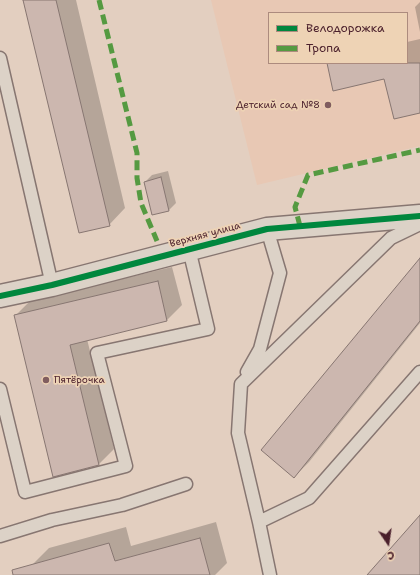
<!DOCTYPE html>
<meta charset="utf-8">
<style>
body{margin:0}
#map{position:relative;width:420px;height:575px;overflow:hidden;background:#e3cfc0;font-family:"Shantell Sans",sans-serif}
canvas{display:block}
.legend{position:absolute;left:268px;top:12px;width:140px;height:52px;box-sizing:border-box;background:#eed3b5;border:1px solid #ac8b7e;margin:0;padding:5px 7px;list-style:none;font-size:12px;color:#4a1f2b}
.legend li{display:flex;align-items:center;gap:8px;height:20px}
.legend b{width:20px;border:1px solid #ac8b7e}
.north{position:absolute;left:368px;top:523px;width:40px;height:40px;-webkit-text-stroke:3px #eed3b5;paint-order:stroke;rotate:167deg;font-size:11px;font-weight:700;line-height:16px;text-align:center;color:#4a1f2b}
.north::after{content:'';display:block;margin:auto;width:14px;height:18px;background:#4a1f2b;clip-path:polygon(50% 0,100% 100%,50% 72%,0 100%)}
</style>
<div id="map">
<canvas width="420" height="575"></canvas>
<ul class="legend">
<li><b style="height:5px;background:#00873e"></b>Велодорожка</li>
<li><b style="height:5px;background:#559a41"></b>Тропа</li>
</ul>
<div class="north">С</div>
</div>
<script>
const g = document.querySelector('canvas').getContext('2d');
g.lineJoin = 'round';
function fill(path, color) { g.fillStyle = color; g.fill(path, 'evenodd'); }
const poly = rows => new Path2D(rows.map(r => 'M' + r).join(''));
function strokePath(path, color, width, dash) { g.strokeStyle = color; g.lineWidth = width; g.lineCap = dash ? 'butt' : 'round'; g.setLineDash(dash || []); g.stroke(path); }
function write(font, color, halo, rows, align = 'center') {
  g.font = font + ' "Shantell Sans",sans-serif'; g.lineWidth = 3.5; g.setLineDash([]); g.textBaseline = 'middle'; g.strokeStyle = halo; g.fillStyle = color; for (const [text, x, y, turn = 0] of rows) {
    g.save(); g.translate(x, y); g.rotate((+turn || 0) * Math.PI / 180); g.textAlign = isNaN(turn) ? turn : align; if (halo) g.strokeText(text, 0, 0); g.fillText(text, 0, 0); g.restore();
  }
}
const built = poly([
 [211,0,420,0,420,146,257,185],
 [269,13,407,13,407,63,269,63]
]);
const shadow = poly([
 [24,0,76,0,125,208,109,225],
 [420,2,420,32,415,7],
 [420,39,420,112,385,78,328,63,407,63,407,42],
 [168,171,176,203,169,210,153,214,145,182,152,175],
 [420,259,420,323,309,462,294,477],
 [172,267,182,305,167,320,87,339,114,449,99,464,15,316,30,301],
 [216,522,227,563,215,575,35,575,32,565,49,548,126,527,131,546]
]);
const building = poly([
 [23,0,56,0,110,226,79,233,23,0],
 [327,63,420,63,420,113,394,119,384,79,333,91,327,63],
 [161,177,169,211,152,215,144,182,161,177],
 [420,258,420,321,294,478,261,450,420,258],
 [158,281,167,321,70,345,99,465,53,477,14,315,158,281],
 [420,515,420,575,367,575,420,515],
 [200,538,210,575,13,575,12,570,109,543,115,561,200,538]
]);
const lane = poly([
 [0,58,52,285],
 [247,372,260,349,280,273,267,229],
 [0,389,25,492,126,466,97,353,208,329,189,249],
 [259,522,309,498,420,372],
 [0,536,52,520,122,505,186,484],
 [270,575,259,522,238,433,241,384,391,238,420,224]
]);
const street = poly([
 [0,296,52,285,267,229,420,216]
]);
const quiet = poly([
 [99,0,137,153,137,178,141,203,157,241],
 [300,226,295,207,308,175,420,150]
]);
const cycleway = poly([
 [0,296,52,285,267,229,420,216]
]);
const markers = [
 [328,105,4,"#805d5f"],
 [46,380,4,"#805d5f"]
];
const poiNames = [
 ["Детский сад №8",320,105],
 ["Пятёрочка",54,380,"left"]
];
const streetNames = [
 ["Верхняя улица",205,235,-15]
];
fill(built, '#e8c8b4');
fill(shadow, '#0003');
fill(building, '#ccb7af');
strokePath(building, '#877671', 1);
strokePath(lane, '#877671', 15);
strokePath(street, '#877671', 25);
strokePath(lane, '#dcd2c7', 12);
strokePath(street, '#dcd2c7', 22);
strokePath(quiet, '#559a41', 5, [10, 5]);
strokePath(cycleway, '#00873e', 6);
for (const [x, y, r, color] of markers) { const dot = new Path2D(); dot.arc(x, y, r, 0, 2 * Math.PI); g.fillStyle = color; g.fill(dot); strokePath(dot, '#eed3b5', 1.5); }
write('10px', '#4a1f2b', '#eed3b5', poiNames, 'right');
write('10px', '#4a1f2b', '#eed3b5', streetNames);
</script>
